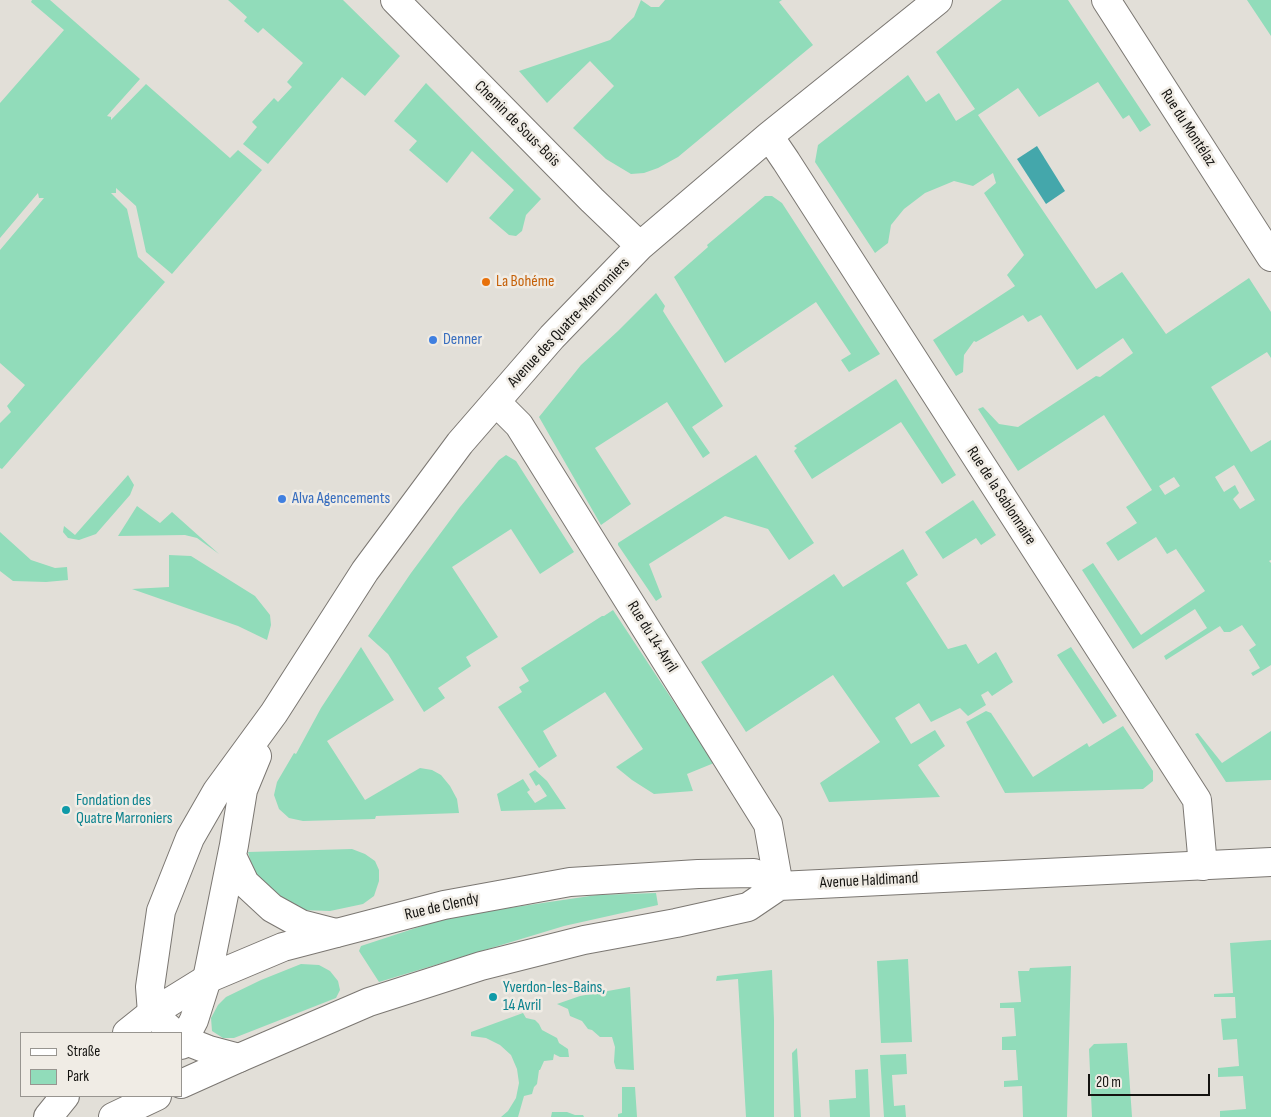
<!DOCTYPE html>
<meta charset="utf-8">
<style>
body{margin:0}
#map{position:relative;width:1271px;height:1117px;overflow:hidden;background:#e2dfd8;font-family:"Sofia Sans Condensed",sans-serif}
canvas{display:block}
.legend{position:absolute;left:20px;top:1032px;width:162px;height:65px;box-sizing:border-box;background:#f0ece5;border:1px solid #989590;margin:0;padding:6px 9px;list-style:none;font-size:15px;color:#141310}
.legend li{display:flex;align-items:center;gap:10px;height:25px}
.legend b{width:25px;border:1px solid #989590}
.scale{position:absolute;left:1088px;top:1074px;width:122px;height:22px;box-sizing:border-box;border:2px solid #141310;border-top:0;padding-left:6px;font-size:15px;line-height:18px;white-space:nowrap;color:#141310;-webkit-text-stroke:4px #f0ece5;paint-order:stroke}
</style>
<div id="map">
<canvas width="1271" height="1117"></canvas>
<ul class="legend">
<li><b style="height:6px;background:#fff"></b>Straße</li>
<li><b style="height:14px;background:#91dcba"></b>Park</li>
</ul>
<div class="scale">20 m</div>
</div>
<script>
const g = document.querySelector('canvas').getContext('2d');
g.lineJoin = 'round';
function fill(path, color) { g.fillStyle = color; g.fill(path, 'evenodd'); }
const poly = rows => new Path2D(rows.map(r => 'M' + r).join(''));
function strokePath(path, color, width, dash) { g.strokeStyle = color; g.lineWidth = width; g.lineCap = dash ? 'butt' : 'round'; g.setLineDash(dash || []); g.stroke(path); }
function write(font, color, halo, rows, align = 'center') {
  g.font = font + ' "Sofia Sans Condensed",sans-serif'; g.lineWidth = 5; g.setLineDash([]); g.textBaseline = 'middle'; g.strokeStyle = halo; g.fillStyle = color; for (const [text, x, y, turn = 0] of rows) {
    g.save(); g.translate(x, y); g.rotate((+turn || 0) * Math.PI / 180); g.textAlign = isNaN(turn) ? turn : align; if (halo) g.strokeText(text, 0, 0); g.fillText(text, 0, 0); g.restore();
  }
}
const green = poly([
 [32,0,50,0,140,79,107,116,111,117,111,120,146,84,230,158,238,150,262,170,172,274,146,252,136,206,116,188,116,193,111,193,127,209,138,257,165,282,2,469,0,468,0,423,11,412,7,406,25,385,0,363,0,250,44,198,39,198,38,193,0,238,0,103,64,30,31,2],
 [228,0,343,0,400,56,365,96,342,77,268,164,243,144,257,127,252,122,274,98,278,102,292,87,287,82,303,63,263,28,258,33,244,21,247,17],
 [641,0,651,7,659,7,665,0,782,0,779,2,813,45,678,157,658,168,644,173,631,174,606,159,573,128,614,86,590,61,547,103,519,71,610,40,634,17],
 [1002,0,1068,0,1151,125,1140,132,1129,115,1123,119,1098,82,1039,117,1018,88,978,115,1096,289,1122,272,1166,334,1249,278,1271,312,1271,358,1267,352,1211,387,1251,452,1271,440,1271,560,1269,561,1271,563,1271,665,1253,676,1251,673,1260,668,1249,650,1256,645,1242,625,1230,632,1224,632,1220,626,1166,660,1164,656,1207,628,1195,609,1133,649,1082,570,1093,563,1141,635,1205,591,1176,549,1167,554,1156,537,1118,561,1106,543,1137,523,1126,507,1152,490,1104,415,1018,471,978,409,983,407,999,424,1018,427,1096,376,1100,377,1133,353,1123,338,1077,370,1041,315,1028,322,1023,315,976,342,974,341,964,355,963,372,956,376,933,340,1015,286,1007,275,1024,255,984,193,996,183,993,173,973,186,954,181,925,193,904,209,891,225,888,243,875,253,815,162,818,145,908,75,926,102,939,93,956,121,975,109,936,52],
 [1234,465,1255,500,1240,509,1233,499,1239,493,1235,485,1224,492,1215,477],
 [1174,477,1180,486,1165,495,1159,486],
 [1247,0,1271,0,1271,36],
 [426,83,541,199,526,215,522,231,516,236,509,235,489,218,514,190,472,151,447,183,409,150,417,141,394,121],
 [765,196,772,196,782,203,880,354,849,372,841,360,851,354,816,302,725,363,674,277,708,247,707,245],
 [656,293,665,306,663,311,723,406,692,427,710,453,703,458,667,402,595,448,631,504,601,525,539,417,581,365,618,331],
 [896,379,956,475,942,484,901,422,812,479,794,451,797,448,794,446],
 [506,455,516,461,574,552,540,574,511,529,452,567,498,637,466,657,471,666,438,688,445,698,424,712,388,654,368,636,411,573,460,507,499,460],
 [756,455,814,543,789,560,768,529,725,516,649,564,662,597,656,601,618,545,618,543],
 [128,475,134,485,130,495,96,534,79,540,68,538,63,532,64,526,75,535],
 [973,500,996,535,981,545,976,538,943,559,925,532],
 [137,506,160,523,172,512,219,554,197,538,185,535,118,536],
 [0,532,31,560,55,568,67,567,68,580,46,582,13,581,0,571],
 [903,549,918,575,906,583,948,649,966,644,978,664,996,652,1013,682,992,696,988,691,981,695,986,705,968,716,960,708,931,722,919,703,895,718,911,744,935,730,945,746,918,765,940,797,829,802,820,783,880,742,833,675,746,732,701,662,834,574,843,587],
 [169,555,191,556,255,596,270,615,271,625,267,640,238,626,132,589,169,587],
 [613,610,714,763,687,774,693,791,654,794,632,780,616,767,643,749,605,692,543,731,557,756,539,768,498,707,522,692,519,687,529,681,521,668,602,616,604,616],
 [361,647,394,700,327,741,365,800,420,768,432,770,441,775,450,786,457,799,459,813,376,816,375,819,303,821,289,818,279,809,274,795,277,782,294,753,296,754,321,708],
 [1071,647,1117,716,1103,724,1057,655],
 [986,711,991,713,1033,777,1087,743,1089,747,1123,726,1153,771,1153,781,1143,789,1005,793,966,722],
 [1271,731,1271,780,1226,782,1195,734,1198,733,1222,763],
 [535,770,547,781,566,809,501,811,497,794,523,779,530,790,527,792,535,803,547,796,539,784,536,786,529,774],
 [352,849,365,854,375,861,379,870,379,881,374,896,363,904,330,911,301,910,288,905,255,877,248,852],
 [656,893,658,905,564,926,379,982,359,951,361,946,437,921,488,911,597,895],
 [1271,940,1271,1117,1220,1117,1220,1111,1246,1109,1243,1076,1218,1077,1218,1068,1239,1066,1237,1039,1223,1040,1221,1019,1236,1018,1235,997,1214,997,1214,994,1233,993,1230,943],
 [908,959,912,1042,881,1043,877,961],
 [301,964,319,965,330,971,338,981,340,990,336,998,234,1038,223,1038,212,1031,211,1018,218,1005,226,997,261,980],
 [1071,966,1067,1117,1023,1117,1022,1086,1004,1087,1004,1081,1018,1080,1016,1050,1002,1050,1002,1037,1016,1036,1014,1008,1000,1008,1000,1003,1021,1002,1018,971,1029,971,1030,968],
 [772,970,774,1020,774,1117,746,1117,738,979,716,981,717,976],
 [630,987,634,1070,616,1069,614,1062,615,1047,612,1037,600,1037,592,1030,588,1029,582,1021,570,1016,568,1009,557,1004,580,996],
 [523,1013,526,1018,535,1020,539,1024,542,1030,557,1038,559,1043,568,1049,569,1057,560,1057,554,1054,553,1060,544,1061,540,1070,539,1070,537,1084,534,1087,532,1094,524,1096,518,1117,501,1117,508,1111,516,1098,519,1083,517,1069,511,1055,500,1045,486,1038,471,1036,471,1032],
 [1127,1043,1132,1117,1092,1117,1089,1049,1094,1044],
 [797,1048,801,1117,794,1117,792,1053],
 [906,1054,907,1074,892,1075,894,1106,905,1105,906,1117,884,1117,880,1055],
 [868,1069,870,1117,830,1117,829,1100,856,1098,855,1070],
 [622,1087,635,1087,637,1117,618,1117,618,1114,622,1113],
 [552,1112,567,1112,575,1115,583,1115,584,1117,551,1117]
]);
const water = poly([
 [1037,146,1065,191,1046,204,1017,159]
]);
const minor = poly([
 [395,0,592,200,640,246],
 [1106,0,1271,257],
 [769,136,786,161,1197,800,1203,866],
 [496,402,519,425,768,824,779,886],
 [232,856,245,883,272,908,301,924,336,933],
 [174,1033,152,1013,150,987,161,911,190,838,217,791,274,713,365,571,460,443,552,337,640,246,769,136,938,0],
 [181,1039,209,1050,239,1058],
 [181,1045,194,1020,207,979,234,845,243,790,257,756]
]);
const major = poly([
 [127,1033,152,1013,207,979,283,947,444,905,570,882,698,874,754,873,779,886],
 [181,1084,239,1058,369,1002,481,966,584,940,676,923,748,907,779,886,1271,862],
 [48,1117,65,1096],
 [113,1117,157,1096]
]);
const markers = [
 [486,282,5,"#e8710a"],
 [433,340,5,"#3f7fe0"],
 [282,499,5,"#3f7fe0"],
 [66,810,5,"#0f9aa8"],
 [493,997,5,"#0f9aa8"]
];
const streetNames = [
 ["Chemin de Sous-Bois",517,124,45],
 ["Rue du Montélaz",1188,128,57],
 ["Avenue des Quatre-Marronniers",569,323,-47],
 ["Rue de la Sablonnaire",1001,496,57],
 ["Rue du 14-Avril",652,637,58],
 ["Avenue Haldimand",869,881,-3],
 ["Rue de Clendy",442,907,-13]
];
const foodNames = [
 ["La Bohéme",496,282]
];
const shopNames = [
 ["Denner",443,340],
 ["Alva Agencements",292,499]
];
const cultureNames = [
 ["Fondation des",76,801],
 ["Quatre Marroniers",76,819],
 ["Yverdon-les-Bains,",503,988],
 ["14 Avril",503,1006]
];
fill(green, '#91dcba');
fill(water, '#44a7ab');
strokePath(minor, '#7b7772', 30);
strokePath(major, '#7b7772', 30);
strokePath(minor, '#fff', 28);
strokePath(major, '#fff', 28);
for (const [x, y, r, color] of markers) { const dot = new Path2D(); dot.arc(x, y, r, 0, 2 * Math.PI); g.fillStyle = color; g.fill(dot); strokePath(dot, '#f0ece5', 2); }
write('16px', '#141310', '#f0ece5', streetNames);
write('16px', '#c56008', '#f0ece5', foodNames, 'left');
write('16px', '#366cbe', '#f0ece5', shopNames, 'left');
write('16px', '#0d838f', '#f0ece5', cultureNames, 'left');
</script>
